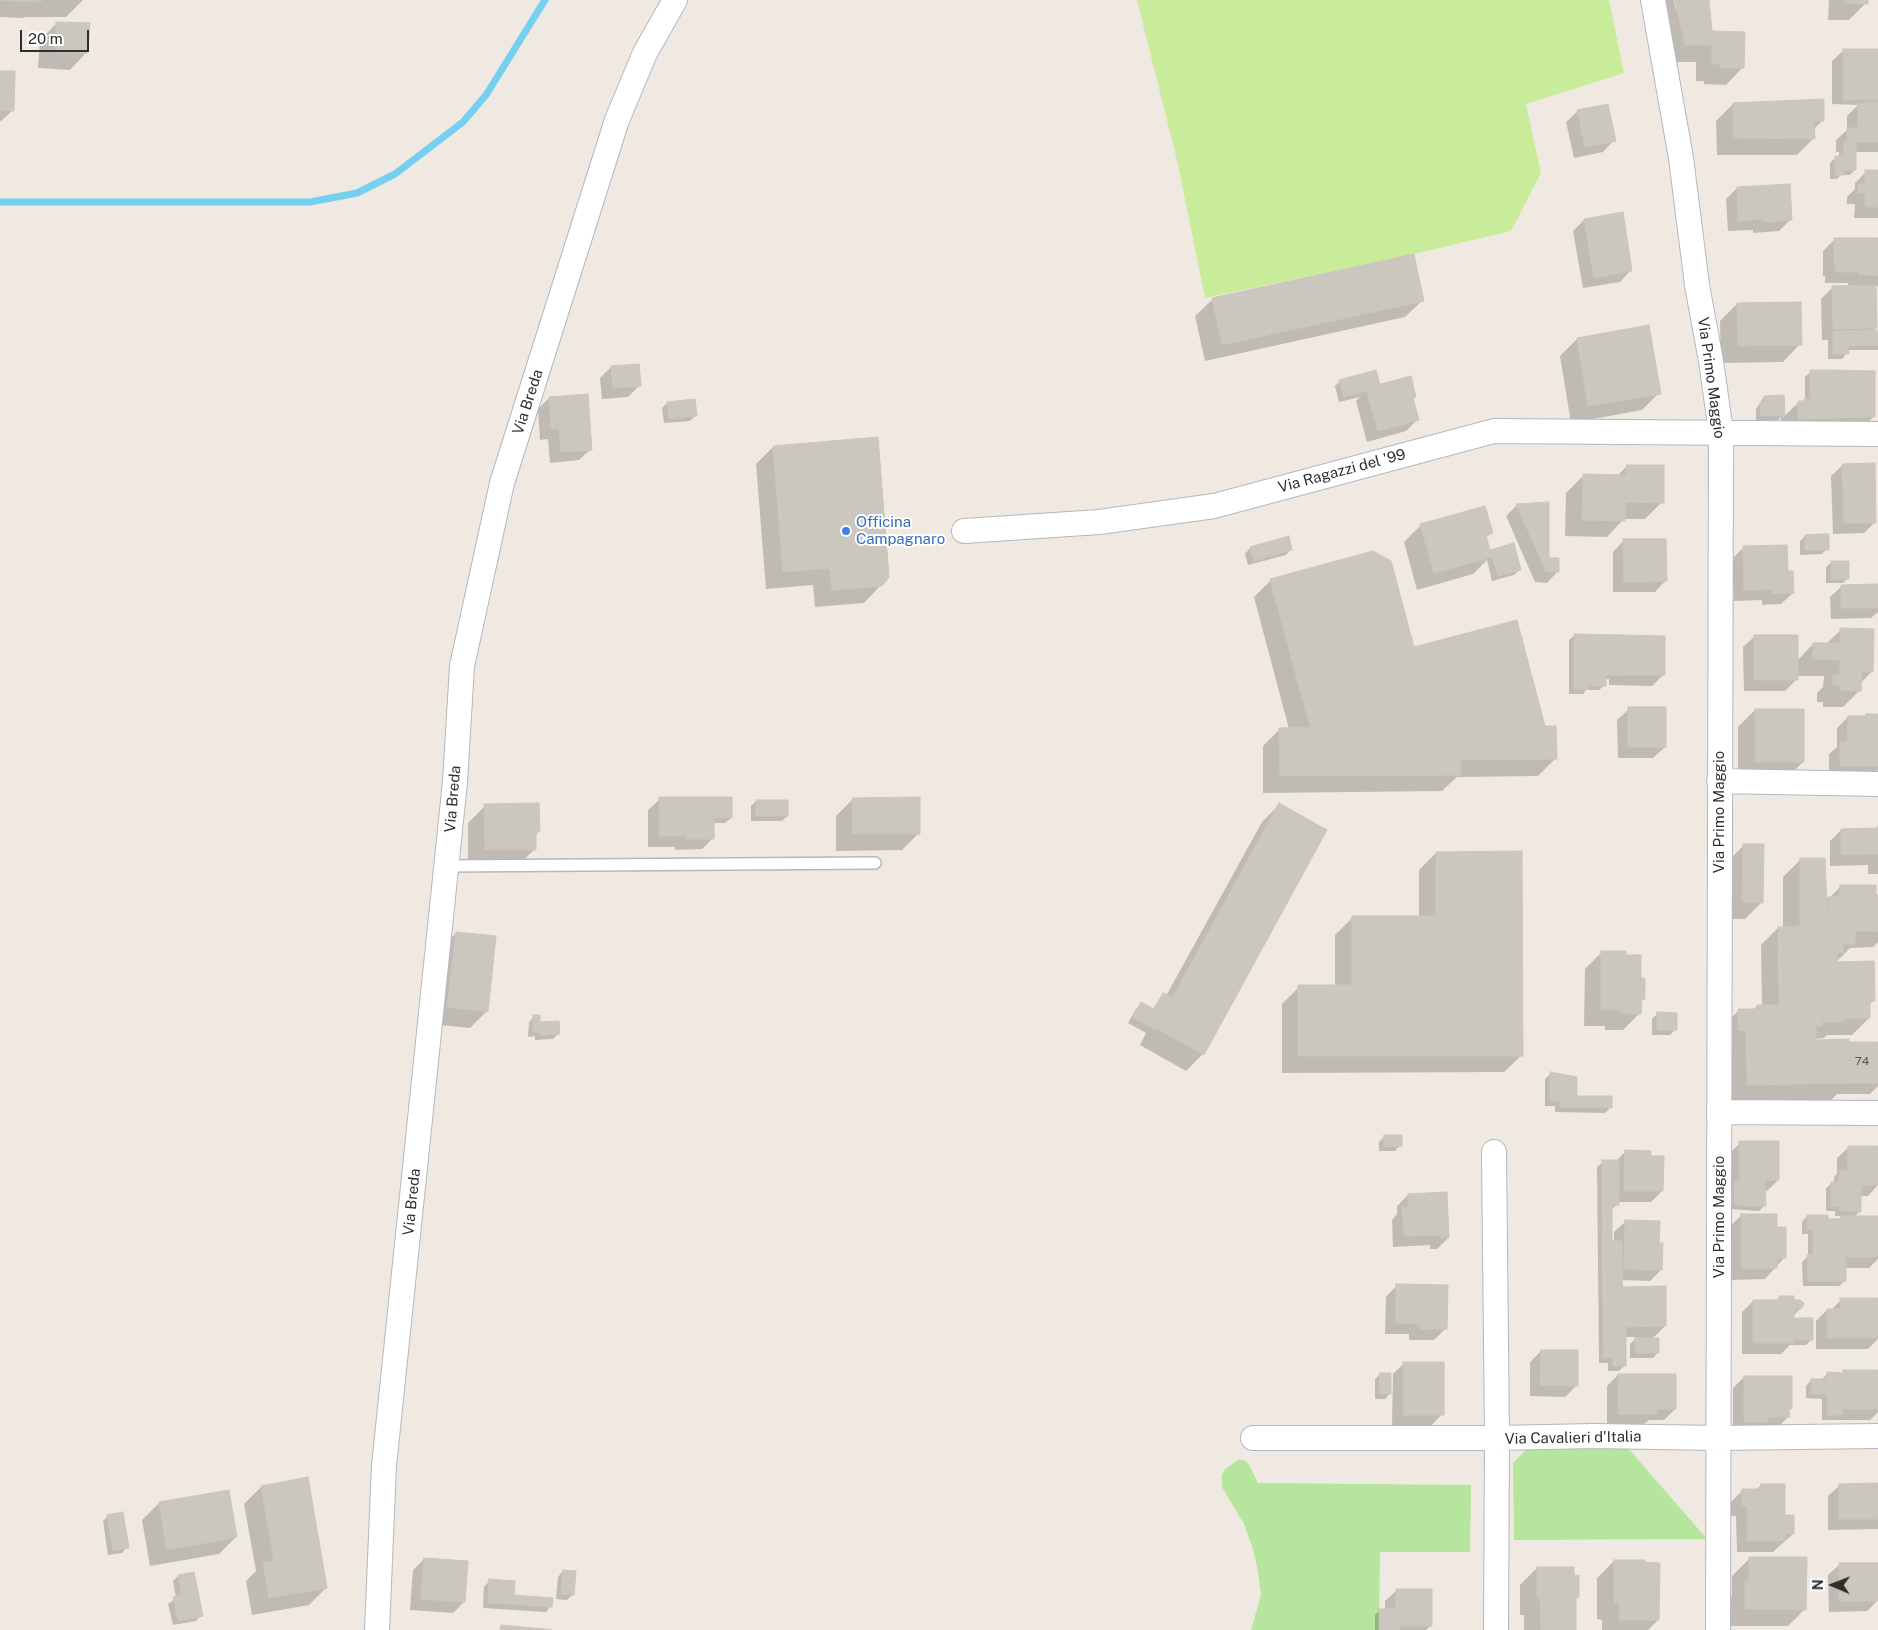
<!DOCTYPE html>
<style>
body{margin:0}
#map{position:relative;width:1878px;height:1630px;overflow:hidden;background:#efe9e1;font-family:"Public Sans",sans-serif}
canvas{display:block}
.north{position:absolute;left:1808px;top:1560px;width:50px;height:50px;-webkit-text-stroke:4px #fff;paint-order:stroke;rotate:271deg;font-size:14px;font-weight:700;line-height:20px;text-align:center;color:#2e2e2e}
.north::after{content:'';display:block;margin:auto;width:18px;height:22px;background:#2e2e2e;clip-path:polygon(50% 0,100% 100%,50% 72%,0 100%)}
.scale{position:absolute;left:20px;top:30px;width:69px;height:22px;box-sizing:border-box;border:2px solid #2e2e2e;border-top:0;padding-left:6px;font-size:15px;line-height:18px;white-space:nowrap;color:#2e2e2e;-webkit-text-stroke:4px #fff;paint-order:stroke}
</style>
<div id="map">
<canvas width="1878" height="1630"></canvas>
<div class="north">N</div>
<div class="scale">20 m</div>
</div>
<script>
const g = document.querySelector('canvas').getContext('2d');
g.lineJoin = 'round';
function fill(path, color) { g.fillStyle = color; g.fill(path, 'evenodd'); }
const poly = rows => new Path2D(rows.map(r => 'M' + r).join(''));
function strokePath(path, color, width, dash) { g.strokeStyle = color; g.lineWidth = width; g.lineCap = dash ? 'butt' : 'round'; g.setLineDash(dash || []); g.stroke(path); }
function write(font, color, halo, rows, align = 'center') {
  g.font = font + ' "Public Sans",sans-serif'; g.lineWidth = 4; g.setLineDash([]); g.textBaseline = 'middle'; g.strokeStyle = halo; g.fillStyle = color; for (const [text, x, y, turn = 0] of rows) {
    g.save(); g.translate(x, y); g.rotate((+turn || 0) * Math.PI / 180); g.textAlign = isNaN(turn) ? turn : align; if (halo) g.strokeText(text, 0, 0); g.fillText(text, 0, 0); g.restore();
  }
}
const green = poly([
 [1627,1447,1707,1539,1514,1540,1513,1463,1528,1448],
 [1238,1460,1244,1460,1248,1463,1258,1483,1471,1485,1470,1552,1380,1552,1379,1630,1251,1630,1261,1595,1258,1571,1253,1549,1244,1524,1222,1487,1222,1475,1225,1469]
]);
const pitch = poly([
 [1137,0,1609,0,1624,73,1526,104,1541,173,1511,231,1414,254,1205,298,1177,160]
]);
const shadow = poly([
 [0,0,83,0,66,17,25,17,23,18,0,17],
 [1654,0,1674,0,1676,11,1676,0,1708,0,1711,32,1743,67,1726,85,1704,84,1704,81,1696,81,1696,62,1669,62],
 [1829,0,1866,0,1866,3,1849,20,1828,20],
 [57,23,87,52,70,70,38,68,40,40],
 [1844,50,1878,50,1878,152,1855,152,1855,170,1850,175,1841,175,1837,179,1830,179,1830,163,1836,157,1839,157,1839,152,1836,152,1836,140,1847,130,1847,116,1858,105,1832,104,1832,61],
 [0,72,13,110,1,121,0,121],
 [1733,104,1823,120,1813,130,1814,138,1797,155,1717,155,1716,121],
 [1578,111,1614,140,1603,152,1574,158,1566,122],
 [1866,172,1878,172,1878,218,1854,218,1855,204,1847,204,1847,197,1855,189,1855,183],
 [1737,188,1790,220,1779,231,1753,233,1753,230,1728,231,1726,199],
 [1584,220,1631,270,1620,282,1583,288,1573,231],
 [1834,240,1878,240,1878,286,1875,286,1876,328,1872,331,1878,333,1878,350,1847,350,1847,353,1842,359,1828,359,1828,340,1822,340,1821,299,1833,287,1848,287,1848,283,1825,283,1825,276,1823,276,1823,251],
 [1213,299,1423,300,1405,317,1205,361,1195,316],
 [1737,304,1800,344,1783,362,1721,363,1720,321],
 [1648,327,1659,393,1642,410,1571,423,1560,356,1577,339],
 [611,367,639,386,628,397,602,399,600,378],
 [1810,372,1874,416,1857,434,1781,436,1781,417,1778,420,1756,421,1756,409,1764,397,1783,397,1783,417,1798,403,1801,403,1805,399,1805,377],
 [1340,381,1379,384,1376,387,1412,399,1417,420,1406,431,1367,442,1356,401,1360,397,1339,402,1335,386],
 [549,398,591,449,579,460,550,463,548,439,540,440,538,409],
 [667,403,696,415,690,421,664,423,662,408],
 [773,447,881,585,864,603,815,607,813,585,766,589,756,464],
 [1843,465,1875,522,1864,533,1833,534,1831,476],
 [1627,466,1662,502,1645,519,1624,519,1607,537,1565,536,1566,493,1583,476,1617,476],
 [1517,505,1547,559,1558,571,1547,583,1535,582,1506,516],
 [1421,525,1491,533,1485,539,1489,552,1491,551,1520,569,1514,575,1492,581,1487,560,1473,574,1417,590,1404,542],
 [1805,536,1827,549,1822,554,1800,555,1800,541],
 [1288,538,1291,549,1286,555,1248,565,1245,554,1250,548],
 [1624,540,1666,580,1655,592,1613,592,1613,552],
 [1743,548,1787,572,1793,593,1781,604,1762,605,1762,600,1734,601,1732,559],
 [1832,562,1848,578,1843,583,1826,583,1826,567],
 [1271,580,1414,649,1544,727,1555,759,1538,776,1457,777,1442,791,1263,793,1263,746,1280,729,1289,729,1254,597],
 [1878,585,1878,612,1871,618,1831,619,1830,597,1842,586],
 [1841,630,1872,671,1860,684,1860,690,1843,707,1823,707,1823,702,1817,702,1817,693,1823,687,1824,676,1797,676,1797,679,1785,691,1744,691,1743,647,1755,636,1797,661,1813,644,1826,644],
 [1575,635,1664,674,1652,686,1609,685,1609,679,1605,679,1605,685,1599,690,1586,690,1583,694,1569,694,1569,640],
 [1629,709,1665,747,1653,758,1618,758,1617,720],
 [1755,710,1803,762,1786,779,1738,779,1738,727],
 [1866,715,1878,715,1878,770,1871,777,1829,776,1829,754,1837,747,1837,728,1848,717,1864,717],
 [660,799,731,818,725,823,713,823,713,838,702,849,675,850,675,847,648,847,648,810],
 [853,799,919,833,902,850,836,851,836,816],
 [756,801,787,816,782,821,751,821,751,806],
 [1279,805,1203,1054,1186,1071,1140,1045,1146,1033,1128,1023,1136,1009,1141,1004,1152,1010,1163,995,1166,996,1262,822],
 [485,806,539,831,535,835,535,849,517,866,468,867,468,823],
 [1878,826,1878,874,1868,874,1868,865,1830,866,1830,841,1841,830,1875,830],
 [1744,845,1762,902,1745,919,1726,919,1727,862],
 [1436,853,1522,1055,1504,1072,1282,1073,1282,1004,1299,987,1335,986,1335,935,1352,918,1419,918,1419,870],
 [1801,859,1825,898,1829,898,1840,887,1878,896,1878,942,1873,947,1850,948,1835,963,1873,1001,1869,1005,1869,1018,1852,1035,1827,1035,1824,1038,1815,1039,1815,1041,1878,1043,1878,1086,1870,1094,1837,1094,1831,1100,1731,1102,1721,1028,1738,1011,1753,1010,1757,1006,1762,1006,1761,945,1778,928,1783,928,1783,877],
 [456,933,487,1011,470,1028,430,1024,439,951],
 [1602,952,1625,956,1640,980,1644,999,1640,1002,1640,1013,1623,1030,1605,1030,1605,1026,1584,1026,1585,969],
 [1657,1014,1676,1029,1670,1035,1652,1035,1652,1019],
 [534,1017,539,1023,558,1034,553,1039,535,1040,535,1036,528,1037,529,1022],
 [1550,1074,1575,1097,1611,1107,1605,1113,1555,1112,1555,1106,1545,1106,1545,1079],
 [1384,1137,1400,1145,1395,1151,1379,1151,1379,1142],
 [1740,1143,1778,1180,1767,1191,1764,1191,1764,1206,1759,1211,1730,1209,1729,1154],
 [1849,1147,1878,1147,1878,1185,1868,1196,1860,1196,1860,1211,1853,1218,1878,1217,1878,1259,1869,1268,1845,1268,1845,1281,1839,1286,1803,1286,1802,1262,1808,1256,1808,1234,1802,1234,1802,1222,1807,1216,1827,1220,1839,1220,1843,1216,1835,1216,1835,1211,1826,1211,1826,1188,1832,1183,1834,1183,1834,1177,1837,1174,1837,1158],
 [1625,1152,1650,1157,1662,1191,1651,1202,1618,1202,1618,1204,1611,1210,1611,1242,1614,1242,1614,1232,1626,1221,1658,1244,1661,1270,1650,1281,1621,1280,1621,1290,1623,1288,1665,1326,1652,1339,1658,1352,1653,1358,1630,1358,1630,1344,1637,1337,1624,1337,1624,1366,1619,1371,1608,1371,1608,1363,1599,1363,1597,1167,1603,1162,1615,1162],
 [1408,1195,1448,1238,1437,1249,1430,1249,1430,1245,1393,1247,1392,1220,1397,1214,1397,1206],
 [1742,1215,1776,1229,1785,1257,1765,1279,1731,1280,1730,1226],
 [1397,1285,1446,1328,1434,1340,1409,1340,1409,1334,1385,1334,1386,1297],
 [1780,1297,1793,1301,1801,1308,1792,1317,1811,1340,1806,1345,1790,1345,1781,1354,1742,1354,1742,1312,1753,1301,1776,1301],
 [1878,1299,1878,1339,1868,1349,1816,1349,1816,1321,1827,1310,1831,1310,1841,1300],
 [1541,1351,1576,1386,1565,1397,1530,1396,1530,1362],
 [1404,1363,1442,1414,1431,1426,1392,1425,1393,1374],
 [1843,1371,1878,1371,1878,1412,1870,1420,1822,1420,1822,1399,1806,1398,1806,1386,1811,1380,1822,1379,1827,1374,1841,1374],
 [1380,1374,1390,1393,1385,1399,1375,1399,1375,1379],
 [1618,1375,1675,1409,1664,1420,1649,1420,1644,1424,1607,1425,1607,1386],
 [1744,1377,1791,1408,1788,1411,1788,1417,1777,1428,1733,1433,1733,1388],
 [307,1479,326,1588,309,1605,252,1615,246,1581,256,1571,244,1504,261,1487],
 [1761,1485,1784,1516,1793,1534,1773,1552,1737,1552,1736,1516,1731,1516,1731,1502,1743,1490,1756,1490],
 [1840,1485,1878,1485,1878,1529,1828,1530,1828,1496],
 [159,1503,236,1537,219,1554,150,1566,142,1520],
 [108,1516,127,1547,122,1553,108,1555,103,1521],
 [424,1559,464,1602,453,1613,410,1610,413,1570],
 [1749,1559,1805,1609,1788,1626,1729,1626,1728,1600,1732,1596,1732,1576],
 [1614,1561,1658,1620,1648,1630,1602,1630,1602,1620,1597,1619,1597,1578],
 [1840,1564,1878,1564,1878,1600,1867,1611,1829,1612,1828,1575],
 [1537,1568,1573,1577,1578,1597,1575,1600,1575,1630,1524,1630,1524,1615,1520,1615,1520,1585],
 [563,1571,572,1595,567,1600,556,1599,558,1577],
 [178,1576,201,1615,196,1621,173,1625,168,1604,176,1598,173,1581],
 [490,1581,513,1597,551,1606,546,1612,483,1608,484,1586],
 [1397,1590,1431,1625,1426,1630,1375,1630,1375,1615,1380,1610,1385,1610,1385,1601]
]);
const stream = poly([
 [0,202,310,202,357,193,395,174,463,122,486,95,545,0]
]);
const building = poly([
 [0,0,41,0,41,2,0,0],
 [1675,0,1709,0,1712,31,1745,32,1744,68,1720,68,1720,64,1712,64,1712,45,1685,45,1675,0],
 [1845,0,1868,0,1868,4,1845,3,1845,0],
 [56,22,90,23,88,53,55,52,56,22],
 [1843,49,1878,49,1878,87,1853,87,1853,93,1843,93,1843,49],
 [0,71,15,71,14,111,0,110,0,71],
 [1853,87,1878,87,1878,100,1843,100,1843,93,1853,93,1853,87],
 [1824,99,1824,121,1814,121,1815,139,1734,138,1733,103,1824,99],
 [1858,103,1878,103,1878,142,1847,142,1847,128,1858,128,1858,103],
 [1608,104,1616,141,1585,147,1577,110,1608,104],
 [1844,142,1856,142,1856,170,1843,170,1843,175,1835,175,1835,156,1844,156,1844,142],
 [1865,170,1878,170,1878,207,1865,207,1865,193,1858,193,1858,184,1865,184,1865,170],
 [1790,184,1792,220,1764,222,1764,219,1738,221,1737,187,1790,184],
 [1623,212,1632,271,1594,278,1584,219,1623,212],
 [1834,238,1878,238,1878,275,1859,275,1859,272,1836,272,1836,265,1834,265,1834,238],
 [1414,254,1424,301,1222,345,1212,298,1414,254],
 [1876,285,1877,328,1833,329,1832,286,1876,285],
 [1801,302,1802,345,1738,346,1737,303,1801,302],
 [1649,325,1661,394,1588,406,1577,338,1649,325],
 [1877,330,1878,345,1848,346,1849,354,1833,354,1833,331,1877,330],
 [639,364,641,386,613,388,611,366,639,364],
 [1376,370,1380,384,1366,388,1367,391,1344,397,1339,380,1376,370],
 [1810,370,1828,370,1830,398,1810,398,1810,370],
 [1828,370,1875,371,1875,417,1798,419,1798,401,1804,401,1804,399,1830,398,1828,370],
 [1411,376,1416,397,1413,398,1419,420,1378,431,1366,388,1411,376],
 [588,394,592,450,561,452,559,428,551,429,549,397,588,394],
 [1784,395,1785,415,1761,416,1760,402,1764,402,1764,396,1784,395],
 [695,399,697,416,669,419,667,402,695,399],
 [878,437,889,577,882,586,832,590,830,568,783,572,773,446,878,437],
 [1875,463,1876,523,1844,523,1842,464,1875,463],
 [1627,465,1664,465,1664,503,1626,502,1625,521,1582,520,1583,474,1626,475,1627,465],
 [1549,502,1549,558,1559,558,1559,572,1546,571,1516,504,1549,502],
 [1485,506,1493,533,1486,536,1492,557,1434,573,1420,524,1485,506],
 [1822,534,1829,534,1829,550,1805,550,1805,535,1822,534],
 [1289,536,1292,550,1254,561,1250,547,1289,536],
 [1623,539,1666,539,1667,581,1624,582,1623,539],
 [1514,543,1521,570,1498,576,1490,550,1514,543],
 [1787,545,1788,571,1793,571,1794,593,1773,594,1773,589,1744,590,1743,546,1787,545],
 [1373,551,1391,561,1414,647,1517,620,1545,726,1556,726,1557,759,1461,760,1461,775,1280,776,1279,728,1310,727,1270,579,1373,551],
 [1831,561,1849,561,1849,579,1831,579,1831,561],
 [1878,584,1878,608,1841,608,1841,585,1878,584],
 [1840,628,1874,629,1873,672,1862,672,1861,691,1840,690,1840,686,1833,685,1833,675,1840,675,1840,660,1813,659,1813,643,1840,643,1840,628],
 [1574,634,1620,635,1620,675,1606,675,1606,686,1589,685,1589,689,1574,689,1574,634],
 [1620,635,1665,636,1665,675,1620,675,1620,635],
 [1754,635,1798,635,1798,680,1754,680,1754,635],
 [1628,707,1666,707,1666,747,1628,747,1628,707],
 [1755,709,1804,709,1804,762,1755,762,1755,709],
 [1866,714,1878,714,1878,766,1840,766,1840,742,1847,742,1848,716,1866,716,1866,714],
 [659,797,714,797,714,839,686,839,686,836,659,836,659,797],
 [714,797,732,797,732,818,714,818,714,797],
 [920,797,920,834,853,834,852,798,920,797],
 [756,800,788,800,788,816,756,816,756,800],
 [539,803,540,831,536,832,536,850,485,850,484,804,539,803],
 [1279,803,1327,830,1204,1055,1156,1028,1279,803],
 [1878,825,1878,854,1841,855,1841,829,1878,828,1878,825],
 [1743,844,1764,844,1763,903,1742,902,1743,844],
 [1522,851,1523,1056,1298,1056,1298,985,1352,985,1352,916,1436,916,1436,852,1522,851],
 [1800,858,1825,858,1828,937,1821,937,1822,1026,1816,1026,1816,1040,1849,1039,1850,1083,1747,1085,1746,1030,1738,1030,1738,1009,1757,1009,1757,1005,1779,1005,1778,927,1800,926,1800,858],
 [1840,885,1876,885,1876,895,1878,895,1878,931,1855,931,1855,944,1843,944,1843,953,1837,953,1837,962,1874,961,1875,1001,1870,1001,1870,1018,1842,1019,1843,1022,1822,1022,1821,937,1828,937,1828,897,1840,896,1840,885],
 [456,932,496,936,488,1012,447,1007,456,932],
 [1601,951,1626,951,1626,955,1641,955,1641,978,1645,979,1645,999,1642,999,1641,1014,1621,1013,1621,1010,1601,1010,1601,951],
 [1163,993,1172,998,1155,1030,1133,1017,1141,1002,1154,1009,1163,993],
 [1657,1012,1677,1013,1677,1030,1657,1030,1657,1012],
 [533,1015,540,1015,540,1022,559,1021,560,1034,540,1035,540,1032,533,1032,533,1015],
 [1849,1042,1878,1042,1878,1083,1850,1083,1849,1042],
 [1550,1072,1577,1077,1577,1096,1612,1096,1612,1108,1560,1107,1560,1101,1550,1101,1550,1072],
 [1384,1135,1402,1135,1402,1146,1384,1147,1384,1135],
 [1739,1141,1779,1141,1779,1180,1740,1181,1739,1141],
 [1848,1146,1878,1146,1878,1185,1847,1185,1848,1146],
 [1625,1150,1651,1151,1651,1156,1664,1156,1663,1191,1624,1191,1625,1150],
 [1602,1160,1619,1160,1619,1205,1612,1205,1612,1241,1622,1241,1623,1327,1626,1327,1626,1366,1613,1366,1613,1358,1603,1358,1602,1160],
 [1839,1170,1848,1171,1847,1185,1861,1185,1861,1212,1840,1211,1840,1207,1831,1206,1831,1182,1839,1182,1839,1170],
 [1765,1180,1766,1206,1735,1205,1734,1181,1765,1180],
 [1447,1192,1449,1238,1441,1238,1441,1235,1404,1236,1402,1207,1408,1207,1408,1194,1447,1192],
 [1741,1214,1777,1214,1777,1227,1786,1227,1786,1258,1777,1258,1777,1268,1742,1269,1741,1214],
 [1807,1215,1828,1215,1828,1255,1842,1255,1842,1257,1846,1258,1846,1281,1808,1281,1807,1255,1813,1255,1813,1229,1807,1230,1807,1215],
 [1841,1216,1878,1216,1878,1257,1842,1257,1842,1255,1828,1255,1828,1219,1841,1219,1841,1216],
 [1625,1220,1660,1221,1659,1243,1663,1243,1662,1270,1624,1269,1625,1220],
 [1396,1284,1448,1285,1447,1329,1420,1329,1420,1324,1396,1323,1396,1284],
 [1666,1286,1666,1326,1623,1327,1623,1287,1666,1286],
 [1779,1296,1794,1296,1794,1300,1800,1300,1804,1303,1802,1308,1794,1310,1794,1343,1753,1343,1753,1300,1779,1300,1779,1296],
 [1840,1298,1878,1298,1878,1338,1827,1338,1827,1309,1841,1309,1840,1298],
 [1794,1318,1813,1318,1813,1340,1794,1340,1794,1318],
 [1635,1338,1659,1338,1659,1353,1635,1353,1635,1338],
 [1541,1350,1578,1350,1578,1386,1540,1385,1541,1350],
 [1403,1362,1444,1362,1444,1415,1403,1415,1403,1362],
 [1843,1370,1878,1370,1878,1409,1843,1409,1843,1370],
 [1827,1372,1843,1373,1843,1415,1827,1415,1827,1372],
 [1380,1373,1391,1373,1391,1394,1379,1394,1380,1373],
 [1618,1374,1676,1374,1676,1409,1657,1409,1657,1414,1618,1414,1618,1374],
 [1744,1376,1792,1376,1792,1409,1789,1408,1790,1417,1767,1417,1767,1422,1744,1422,1744,1376],
 [1811,1379,1827,1379,1827,1394,1811,1394,1811,1379],
 [308,1477,327,1588,269,1598,263,1563,274,1561,261,1486,308,1477],
 [1878,1483,1878,1519,1839,1519,1839,1484,1878,1483],
 [1761,1484,1785,1484,1785,1515,1794,1515,1794,1534,1785,1534,1785,1541,1747,1541,1747,1505,1742,1506,1742,1489,1760,1489,1761,1484],
 [229,1490,237,1537,167,1550,159,1502,229,1490],
 [123,1512,129,1548,113,1550,107,1515,123,1512],
 [1749,1557,1807,1557,1806,1610,1745,1609,1745,1581,1749,1581,1749,1557],
 [424,1558,468,1561,465,1602,421,1599,424,1558],
 [1614,1560,1645,1560,1645,1562,1660,1563,1659,1620,1619,1620,1619,1603,1614,1603,1614,1560],
 [1839,1563,1878,1563,1878,1601,1839,1601,1839,1563],
 [1537,1567,1574,1567,1574,1576,1579,1575,1579,1597,1576,1598,1576,1630,1541,1630,1540,1598,1537,1598,1537,1567],
 [563,1570,576,1571,574,1595,561,1594,563,1570],
 [194,1572,203,1616,178,1621,173,1597,182,1595,178,1575,194,1572],
 [489,1579,515,1581,514,1604,488,1603,489,1579],
 [1396,1589,1432,1589,1432,1626,1396,1626,1396,1589],
 [514,1595,553,1598,552,1607,514,1604,514,1595],
 [1379,1609,1396,1609,1396,1626,1399,1626,1399,1630,1379,1630,1379,1609],
 [501,1625,545,1629,552,1630,500,1630,501,1625]
]);
const service = poly([
 [446,866,875,863]
]);
const minor = poly([
 [1653,0,1681,158,1697,285,1711,361,1721,432,1718,1630],
 [964,531,1099,522,1214,506,1494,431,1878,434],
 [1719,781,1878,784],
 [1719,1112,1878,1113],
 [1253,1438,1497,1438,1494,1152],
 [377,1630,384,1466,455,782,462,666,502,483,617,120,645,53,675,0],
 [1496,1630,1497,1438,1594,1436,1719,1438,1878,1436]
]);
const markers = [
 [846,531,5,"#3f7fe0"]
];
const numberNames = [
 ["74",1862,1061]
];
const streetNames = [
 ["Via Primo Maggio",1711,378,82],
 ["Via Breda",528,402,-72],
 ["Via Ragazzi del '99",1342,471,-15],
 ["Via Breda",453,799,-85],
 ["Via Primo Maggio",1719,812,-90],
 ["Via Breda",412,1202,-84],
 ["Via Primo Maggio",1719,1217,-90],
 ["Via Cavalieri d'Italia",1573,1438,-1]
];
const shopNames = [
 ["Officina",856,522],
 ["Campagnaro",856,539]
];
fill(green, '#b6e59e');
fill(pitch, '#c9ec9a');
fill(shadow, '#0003');
strokePath(stream, '#75cff0', 7);
fill(building, '#cbc7bf');
strokePath(building, '#cbc5ba', 1);
strokePath(service, '#b4b7c1', 14);
strokePath(minor, '#b4b7c1', 26);
strokePath(service, '#fff', 11);
strokePath(minor, '#fff', 24);
for (const [x, y, r, color] of markers) { const dot = new Path2D(); dot.arc(x, y, r, 0, 2 * Math.PI); g.fillStyle = color; g.fill(dot); strokePath(dot, '#fff', 2); }
write('12px', '#555452', null, numberNames);
write('15px', '#2e2e2e', '#fff', streetNames);
write('15px', '#366cbe', '#fff', shopNames, 'left');
</script>
